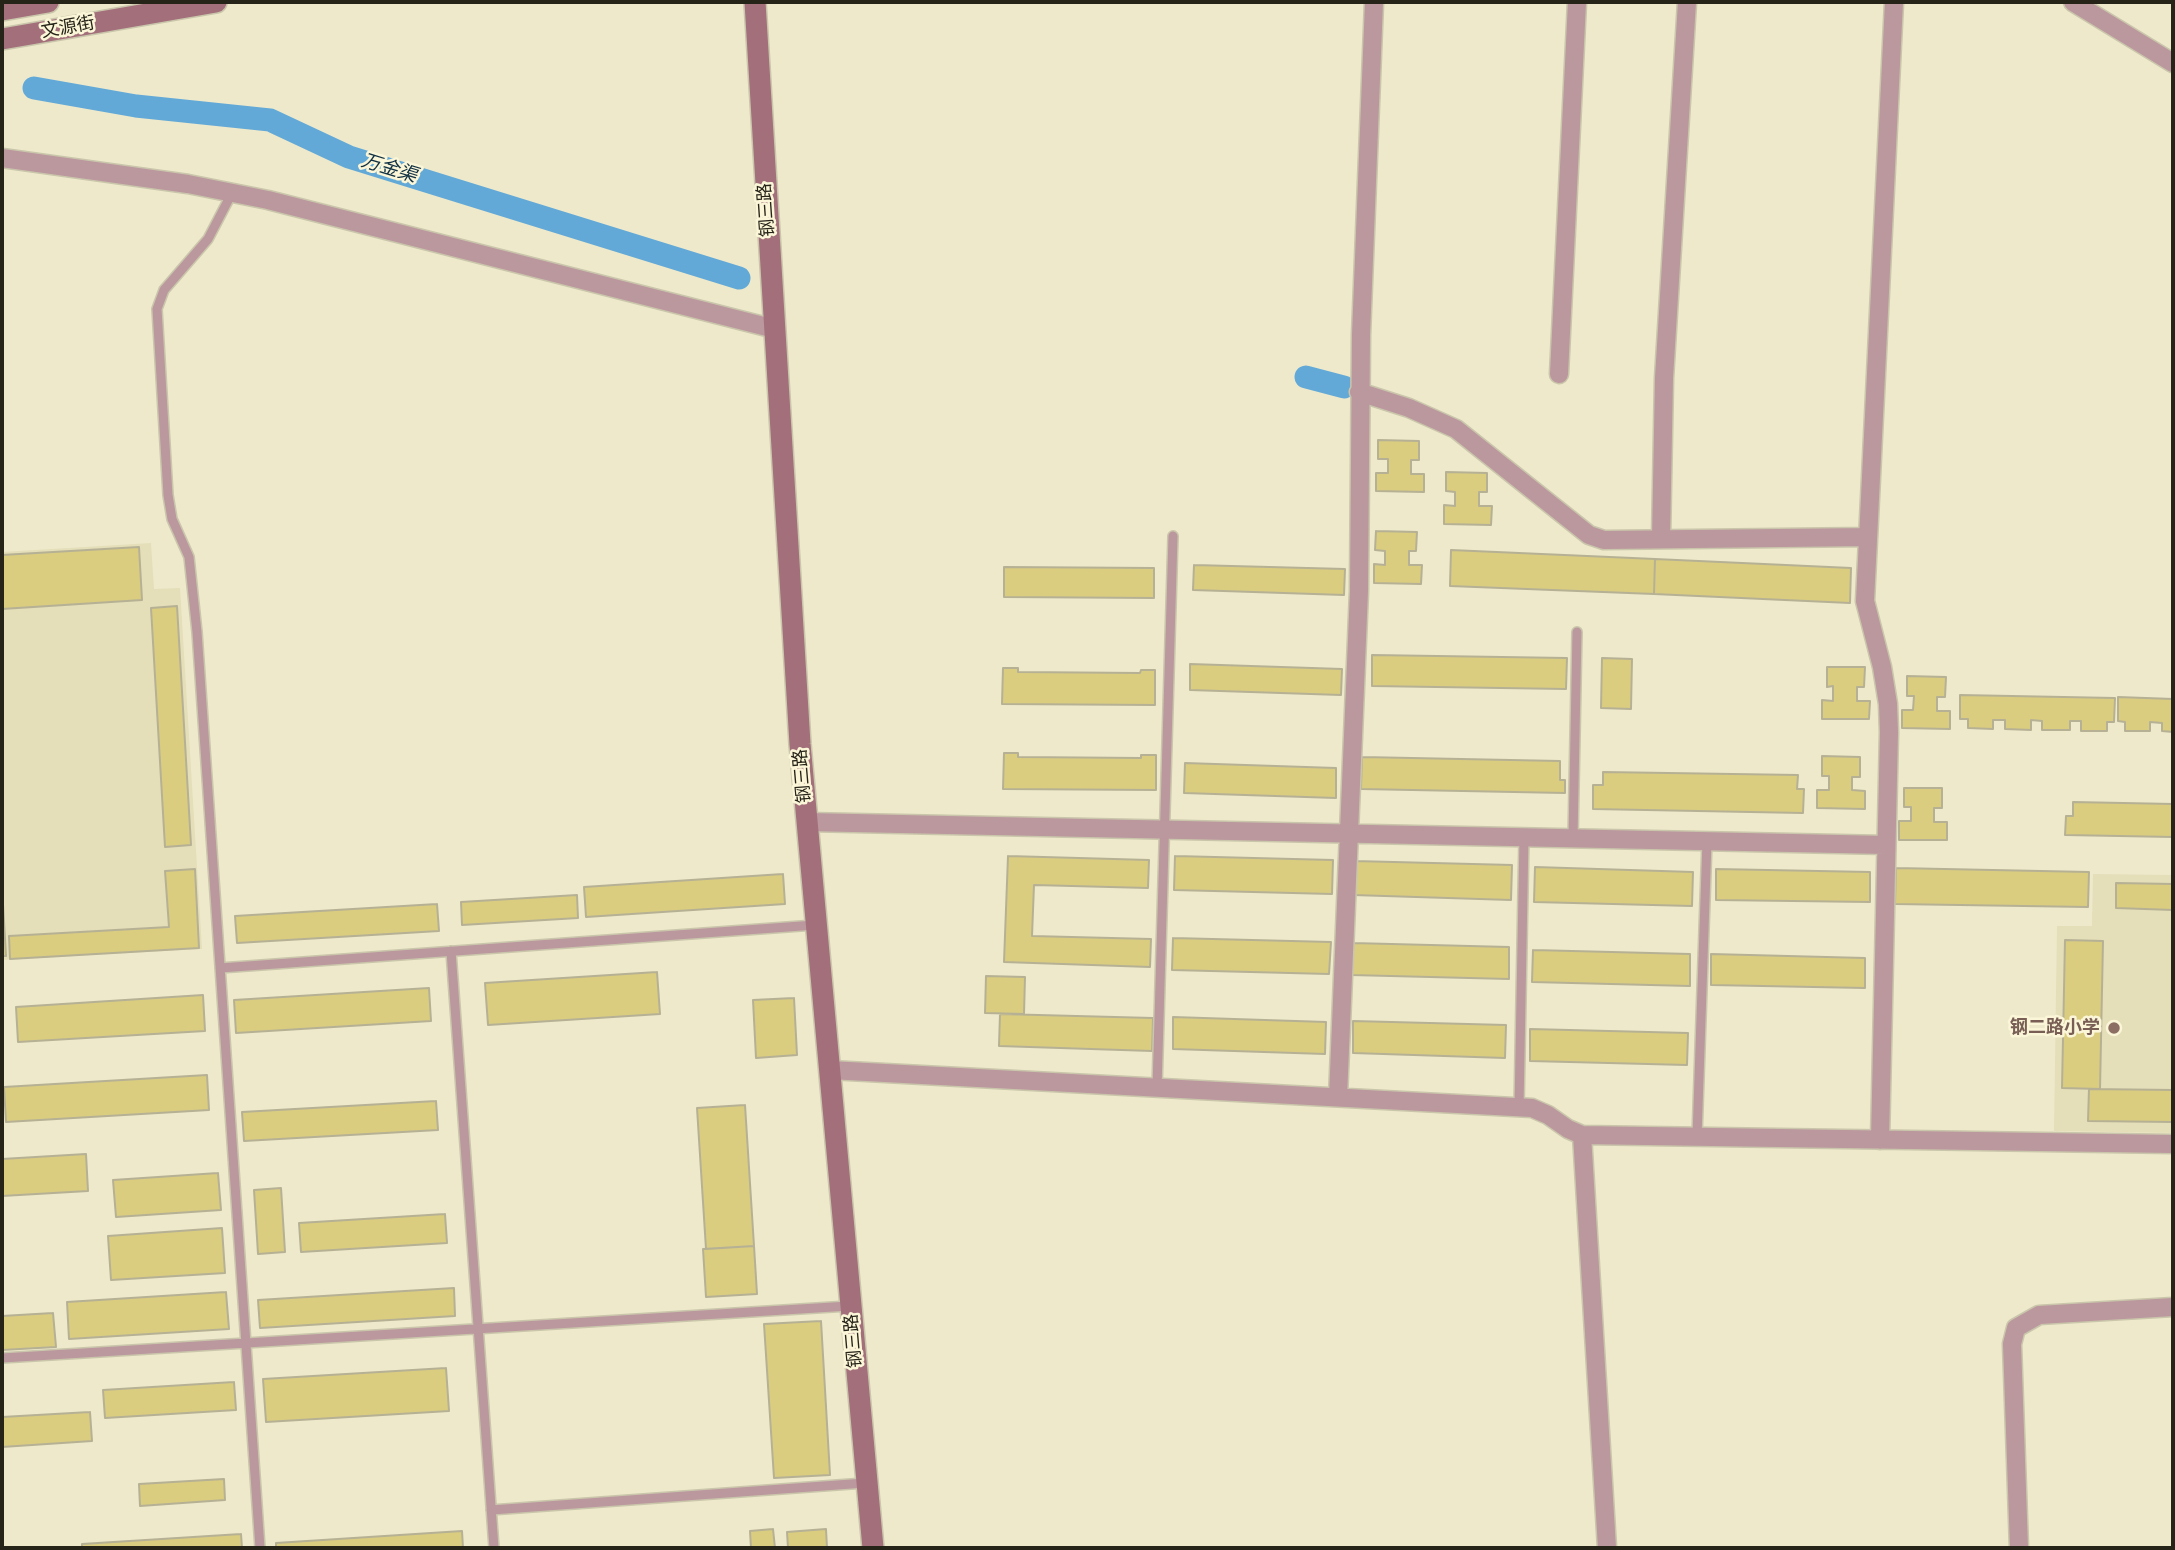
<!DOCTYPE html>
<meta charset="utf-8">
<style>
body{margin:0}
#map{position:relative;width:2175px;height:1550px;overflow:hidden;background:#eee9cb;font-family:Signika,sans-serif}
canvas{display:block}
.frame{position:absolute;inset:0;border:4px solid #262419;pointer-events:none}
</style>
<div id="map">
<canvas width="2175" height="1550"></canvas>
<div class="frame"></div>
</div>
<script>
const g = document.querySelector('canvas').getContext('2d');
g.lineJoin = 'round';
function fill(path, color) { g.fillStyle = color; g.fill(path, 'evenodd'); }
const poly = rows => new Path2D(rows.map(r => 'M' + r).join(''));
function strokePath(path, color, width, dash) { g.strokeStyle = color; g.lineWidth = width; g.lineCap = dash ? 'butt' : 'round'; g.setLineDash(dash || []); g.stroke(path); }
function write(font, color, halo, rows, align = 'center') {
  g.font = font + ' Signika,"Noto Sans SC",sans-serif'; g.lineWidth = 5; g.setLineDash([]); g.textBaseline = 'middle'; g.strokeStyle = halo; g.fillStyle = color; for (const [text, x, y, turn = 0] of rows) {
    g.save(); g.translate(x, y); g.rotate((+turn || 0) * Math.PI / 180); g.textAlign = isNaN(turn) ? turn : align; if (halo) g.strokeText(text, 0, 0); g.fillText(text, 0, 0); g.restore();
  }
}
const built = poly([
 [151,543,154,589,180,588,202,949,2,960,2,552],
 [2093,874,2173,875,2173,1133,2054,1131,2057,926,2092,926]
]);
const canal = poly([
 [34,88,136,106,270,120,349,157,739,278],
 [1306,377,1344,387]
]);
const building = poly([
 [1378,440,1419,441,1419,460,1411,460,1411,474,1424,474,1424,492,1376,491,1376,473,1388,473,1388,459,1378,459,1378,440],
 [1446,472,1487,473,1487,492,1479,492,1479,506,1492,506,1491,525,1444,524,1444,505,1455,506,1455,492,1446,491,1446,472],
 [1376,531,1417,532,1416,551,1409,551,1409,565,1422,565,1421,584,1374,583,1374,564,1385,565,1385,551,1375,550,1376,531],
 [139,547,142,600,2,609,2,555,139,547],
 [1451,550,1655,559,1654,594,1450,586,1451,550],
 [1655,559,1851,568,1850,603,1654,594,1655,559],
 [1194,565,1345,569,1344,595,1193,590,1194,565],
 [1004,567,1154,568,1154,598,1004,597,1004,567],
 [177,606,191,845,165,847,151,608,177,606],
 [1372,655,1567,658,1566,689,1372,686,1372,655],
 [1602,658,1632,659,1631,709,1601,708,1602,658],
 [1190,664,1342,669,1341,695,1190,690,1190,664],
 [1827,667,1865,667,1864,687,1857,687,1857,701,1870,701,1869,719,1822,719,1822,700,1833,701,1833,686,1827,687,1827,667],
 [1003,668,1018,668,1018,672,1140,673,1141,670,1155,670,1155,705,1002,704,1003,668],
 [1907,676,1946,677,1945,697,1937,697,1937,711,1950,711,1950,729,1902,728,1902,710,1913,710,1914,696,1907,696,1907,676],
 [1960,695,2115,698,2114,722,2107,722,2107,731,2081,731,2081,721,2070,721,2070,730,2042,730,2042,721,2031,720,2031,730,2005,729,2005,720,1993,720,1993,729,1968,728,1968,719,1960,719,1960,695],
 [2118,697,2173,699,2173,732,2162,731,2162,723,2150,722,2150,731,2125,731,2125,722,2118,721,2118,697],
 [1004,753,1018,753,1018,757,1141,758,1141,755,1156,755,1156,790,1003,789,1004,753],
 [1822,756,1860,757,1860,777,1852,777,1852,790,1865,791,1865,809,1817,808,1817,790,1829,790,1829,776,1822,776,1822,756],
 [1362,757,1560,761,1560,780,1565,780,1565,793,1361,789,1362,757],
 [1185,763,1336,768,1336,798,1184,793,1185,763],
 [1603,772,1798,775,1797,789,1804,789,1803,813,1593,809,1593,785,1603,785,1603,772],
 [1904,788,1942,788,1942,808,1934,808,1934,822,1947,822,1947,840,1899,840,1899,821,1911,821,1911,807,1904,807,1904,788],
 [2073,802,2173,804,2173,837,2065,835,2066,816,2073,816,2073,802],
 [1008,856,1149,860,1148,888,1034,885,1032,936,1151,939,1150,967,1004,962,1008,856],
 [1175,856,1333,860,1332,894,1174,890,1175,856],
 [1354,861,1512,865,1511,900,1353,895,1354,861],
 [1535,867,1693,872,1692,906,1534,902,1535,867],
 [1896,868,2089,872,2088,907,1895,904,1896,868],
 [195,869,199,948,10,959,9,936,169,927,165,871,195,869],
 [1716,869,1870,872,1870,902,1716,900,1716,869],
 [783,874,785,904,586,917,584,887,783,874],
 [2116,883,2173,884,2173,910,2116,908,2116,883],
 [2,887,6,956,2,956,2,887],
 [577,895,578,918,462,925,461,902,577,895],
 [437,904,439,931,237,943,235,916,437,904],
 [1173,938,1331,942,1329,974,1172,970,1173,938],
 [2065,940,2103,941,2100,1089,2062,1088,2065,940],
 [1352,943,1509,947,1509,979,1351,975,1352,943],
 [1533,950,1690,954,1690,986,1532,982,1533,950],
 [1711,954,1865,958,1865,988,1711,985,1711,954],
 [657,972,660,1014,488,1025,485,983,657,972],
 [986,976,1025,977,1024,1014,985,1013,986,976],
 [429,988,431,1021,236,1033,234,1000,429,988],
 [203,995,205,1031,18,1042,16,1007,203,995],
 [794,998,797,1055,756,1058,753,1000,794,998],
 [1000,1014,1153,1018,1152,1051,999,1046,1000,1014],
 [1173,1017,1326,1022,1325,1054,1173,1049,1173,1017],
 [1353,1021,1506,1025,1505,1058,1353,1053,1353,1021],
 [1530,1029,1688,1033,1687,1065,1530,1061,1530,1029],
 [207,1075,209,1110,6,1122,4,1087,207,1075],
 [2089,1089,2173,1090,2173,1122,2088,1121,2089,1089],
 [436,1101,438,1130,244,1141,242,1112,436,1101],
 [745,1105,754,1246,706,1249,697,1108,745,1105],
 [86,1154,88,1191,2,1196,2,1159,86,1154],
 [218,1173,221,1210,116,1217,113,1180,218,1173],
 [281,1188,285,1252,258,1254,254,1190,281,1188],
 [445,1214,447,1243,301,1252,299,1223,445,1214],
 [222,1228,225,1273,111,1280,108,1236,222,1228],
 [754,1246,757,1294,706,1297,703,1249,754,1246],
 [454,1288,455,1316,260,1328,258,1300,454,1288],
 [226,1292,229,1329,69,1339,67,1302,226,1292],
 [53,1313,56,1347,2,1350,2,1316,53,1313],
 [821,1321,830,1475,774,1478,764,1324,821,1321],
 [446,1368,449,1411,266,1422,263,1379,446,1368],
 [234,1382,236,1410,105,1418,103,1390,234,1382],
 [90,1412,92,1441,2,1447,2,1417,90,1412],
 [224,1479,225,1500,140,1506,139,1484,224,1479],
 [773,1529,775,1548,751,1548,750,1531,773,1529],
 [826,1529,827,1548,788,1548,787,1532,826,1529],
 [462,1531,463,1548,276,1548,276,1543,462,1531],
 [241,1534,242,1548,82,1548,82,1544,241,1534]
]);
const lane = poly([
 [232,193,208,239,164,290,157,309,168,495,172,519,189,557,197,632,260,1548],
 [1573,838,1577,632],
 [451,951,494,1548],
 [220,968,815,925],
 [1157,1088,1173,536],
 [1519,1107,1524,837],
 [1697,1137,1707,841],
 [2,1358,849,1306],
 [491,1510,865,1483]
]);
const street = poly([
 [2073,2,2173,63],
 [2,158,188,184,268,200,775,329],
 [1559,374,1577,2],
 [1359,392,1409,408,1456,429,1589,535,1604,540,1867,537],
 [1661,539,1664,378,1687,2],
 [807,822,1886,845],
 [830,1070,1532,1108,1548,1115,1568,1129,1582,1135,2173,1144],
 [1338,1097,1359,591,1361,335,1374,2],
 [1582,1135,1607,1548],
 [1880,1140,1889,732,1888,704,1882,667,1865,601,1894,2],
 [2019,1548,2012,1344,2016,1328,2039,1315,2173,1307]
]);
const secondary = poly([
 [755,2,800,744,873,1548],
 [2,10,48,2],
 [2,39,216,2]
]);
const markers = [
 [2114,1028,7,"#8d6e63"]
];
const streetNames = [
 ["文源街",68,28,-10],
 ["钢三路",767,210,-94],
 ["钢三路",803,776,-95],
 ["钢三路",854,1341,-95]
];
const educationNames = [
 ["钢二路小学",2100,1028]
];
const waterNames = [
 ["万金渠",389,169,17]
];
fill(built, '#e4deb9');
strokePath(canal, '#62a9d7', 23);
fill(building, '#dacd80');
strokePath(building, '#b6b194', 2);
strokePath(lane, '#cac6ab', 12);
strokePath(street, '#cac6ab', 21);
strokePath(secondary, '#cac6ab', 24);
strokePath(lane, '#bb979e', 9);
strokePath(street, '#bb979e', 18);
strokePath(secondary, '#a26f7a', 21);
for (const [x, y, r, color] of markers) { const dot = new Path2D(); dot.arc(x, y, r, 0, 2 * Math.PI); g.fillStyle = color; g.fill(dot); strokePath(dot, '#fbf6d8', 2.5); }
write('18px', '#262419', '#fbf6d8', streetNames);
write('bold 18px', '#785e54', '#fbf6d8', educationNames, 'right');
write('italic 19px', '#103043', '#fbf6d8', waterNames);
</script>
